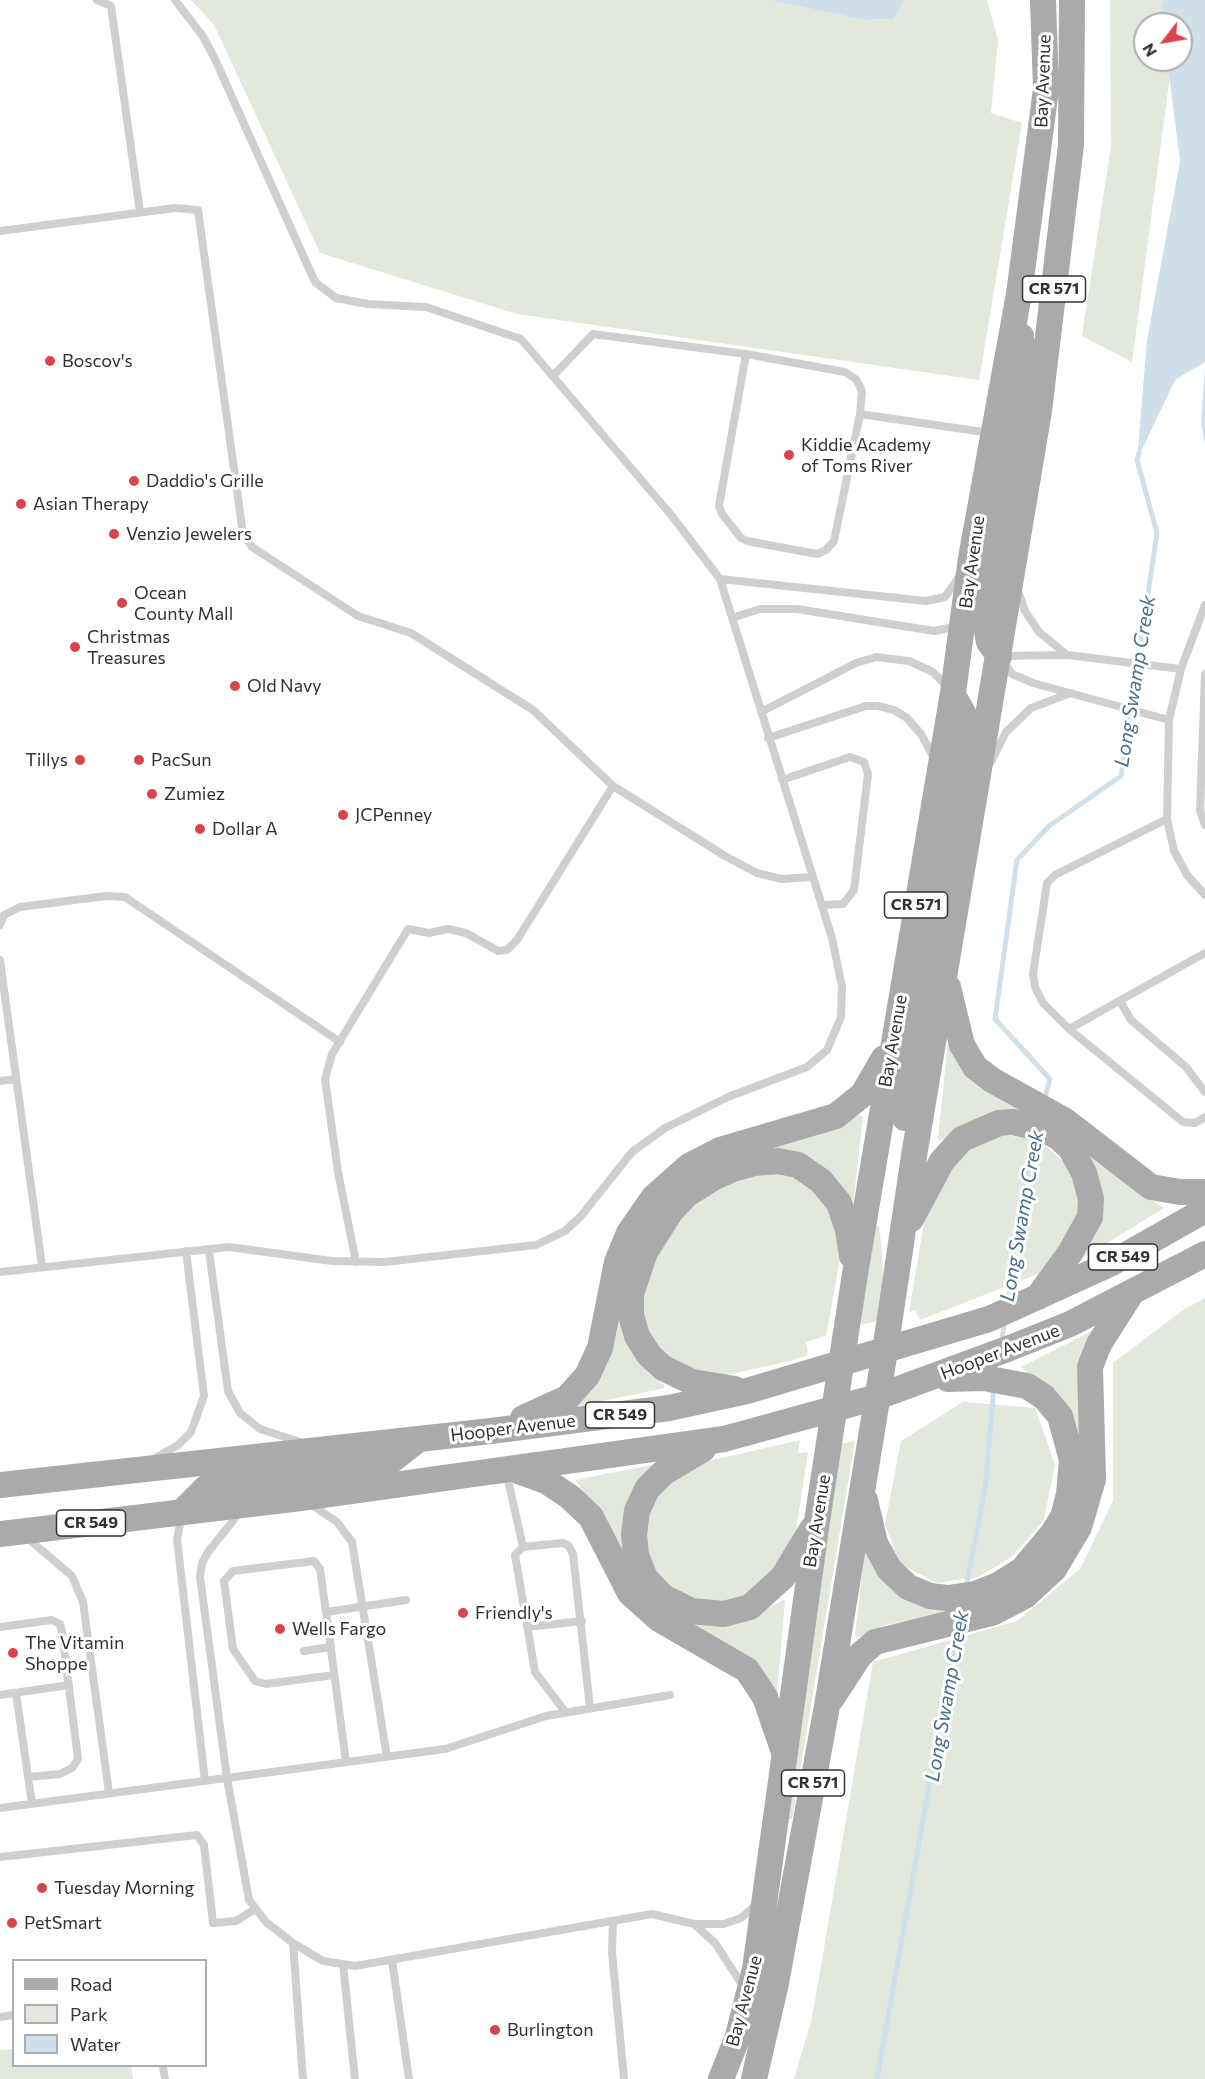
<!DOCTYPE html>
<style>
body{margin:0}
#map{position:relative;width:1205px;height:2079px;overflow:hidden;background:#fff;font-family:Commissioner,sans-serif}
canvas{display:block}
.legend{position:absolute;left:12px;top:1959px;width:195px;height:108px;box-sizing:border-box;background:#fff;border:2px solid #adadad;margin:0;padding:8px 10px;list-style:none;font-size:18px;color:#323232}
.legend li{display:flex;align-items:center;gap:12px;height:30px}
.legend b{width:30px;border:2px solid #adadad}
.north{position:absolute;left:1133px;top:12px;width:60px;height:60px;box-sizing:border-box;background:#fff;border:2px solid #adadad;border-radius:50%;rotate:239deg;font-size:16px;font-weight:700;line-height:24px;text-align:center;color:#323232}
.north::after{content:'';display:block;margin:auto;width:21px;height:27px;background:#d9444a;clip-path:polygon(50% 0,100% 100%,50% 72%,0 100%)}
</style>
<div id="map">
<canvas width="1205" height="2079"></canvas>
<ul class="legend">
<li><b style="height:8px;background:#aaa"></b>Road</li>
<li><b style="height:16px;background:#e2e8dc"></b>Park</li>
<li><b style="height:16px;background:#d0e0eb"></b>Water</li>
</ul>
<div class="north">N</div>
</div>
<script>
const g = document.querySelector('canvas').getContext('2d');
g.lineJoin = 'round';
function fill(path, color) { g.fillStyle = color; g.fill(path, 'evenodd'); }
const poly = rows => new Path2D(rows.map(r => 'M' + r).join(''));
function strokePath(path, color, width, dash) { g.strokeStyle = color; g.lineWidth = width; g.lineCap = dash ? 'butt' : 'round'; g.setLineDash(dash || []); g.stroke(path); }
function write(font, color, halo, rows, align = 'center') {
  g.font = font + ' Commissioner,sans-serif'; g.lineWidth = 6; g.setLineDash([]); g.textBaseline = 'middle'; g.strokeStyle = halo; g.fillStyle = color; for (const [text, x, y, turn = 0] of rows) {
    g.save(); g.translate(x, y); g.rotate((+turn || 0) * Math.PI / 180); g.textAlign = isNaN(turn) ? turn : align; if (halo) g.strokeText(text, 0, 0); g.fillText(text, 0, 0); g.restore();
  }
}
const green = poly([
 [191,0,769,0,864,20,894,19,904,0,987,0,998,40,991,113,1022,123,979,380,517,314,320,253,214,25],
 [1110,0,1180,0,1177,24,1145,24,1145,60,1172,60,1132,362,1082,336,1111,146],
 [948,1040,1036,1117,965,1126,941,1141,938,1139],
 [859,1115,863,1117,852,1214,757,1150,841,1124],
 [1002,1135,1027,1138,1048,1148,1063,1161,1079,1194,1079,1221,1043,1272,920,1320,915,1310,909,1312,927,1205,965,1149],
 [1080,1146,1129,1186,1164,1208,1081,1259],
 [754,1174,781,1174,799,1179,810,1186,832,1211,840,1258,827,1331,825,1336,806,1342,808,1355,789,1361,718,1377,691,1374,652,1345,641,1307,648,1270,685,1211,720,1187],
 [876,1226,879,1226,882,1252,883,1283,877,1321,862,1325,860,1319],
 [1205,1298,1205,2079,794,2079,812,2018,873,1662,1017,1621,1080,1569,1113,1501,1113,1363,1183,1310],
 [618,1305,636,1357,649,1374,664,1385,664,1388,570,1408],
 [1096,1329,1081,1445,1033,1377,1021,1367],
 [963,1402,1035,1408,1055,1464,1044,1520,1012,1557,978,1577,937,1583,899,1563,885,1524,901,1441],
 [800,1440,798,1453,808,1452,796,1531,790,1548,770,1581,732,1604,684,1599,658,1579,644,1546,646,1510,654,1492,695,1464],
 [855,1441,792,1819,789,1819,811,1631,840,1444],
 [657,1464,626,1556,622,1558,595,1507,575,1480],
 [865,1548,947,1608,948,1613,885,1625,857,1638,855,1636],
 [783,1600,785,1600,776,1705,688,1621,749,1619],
 [13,2049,14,2066,131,2066,133,2079,0,2079,0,2050]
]);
const water = poly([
 [769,0,904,0,894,19,864,20],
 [1164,0,1205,0,1205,362,1175,380,1137,460,1147,340,1180,161,1167,60,1181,60,1181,24,1163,24,1161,8],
 [1205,367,1205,445,1201,422]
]);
const stream = poly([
 [1044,1102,1050,1079,995,1019,1017,860,1049,826,1121,776,1157,533,1137,460,1139,453],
 [1008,1303,1027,1169,1036,1135],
 [1001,1344,1005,1321],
 [966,1587,985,1489,994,1386],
 [877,2079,957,1629]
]);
const service = poly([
 [97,0,111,6,140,212],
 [0,231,175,208,198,210,243,534,252,547,358,616,411,633,533,710,613,786],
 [554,375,593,334,746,354,845,372,856,379,862,391,860,414,834,541,826,550,817,554,747,541,741,538,722,514,719,506,746,354],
 [860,414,990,433],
 [720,579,926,601,945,597,961,574],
 [1017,588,1025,611,1039,632,1067,655],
 [1205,605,1181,669,1169,720,1167,819,1174,851,1187,875,1205,895],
 [732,618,760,609,797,609,934,631,958,626],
 [1002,656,1067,655,1181,669],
 [1003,661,1012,674,1033,683,1169,720],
 [1205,674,1200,811,1205,825],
 [761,712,856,663,876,657,909,661,933,672,948,688],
 [768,738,866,706,878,706,894,710,907,718,921,734,935,760],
 [991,762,1006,732,1031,708,1071,693],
 [782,780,850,757,864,762,868,774,854,890,843,904,822,905],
 [1167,819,1055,875,1047,883,1033,974,1035,987,1043,1003,1069,1029,1183,1122,1195,1123,1205,1117],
 [0,925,4,915,20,907,106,896,125,897,340,1042],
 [0,960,42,1266],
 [1120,1001,1131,1020,1186,1067,1205,1092],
 [1069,1029,1205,953],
 [0,1081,16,1079],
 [209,1251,228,1391,240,1413,260,1429,300,1442],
 [356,1262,338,1172,325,1079,332,1054,408,929,429,933,448,929,466,933,498,951,507,950,517,940,613,786,725,856,757,873,782,879,812,877],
 [0,1272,229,1247,332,1261,385,1262,536,1245,565,1231,581,1216,632,1152,665,1128,728,1097,807,1067,827,1050,841,1017,842,987,832,938,720,579,672,516,521,339,426,307,368,304,336,298,315,282,214,57,202,35,175,0],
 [154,1459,178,1445,191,1432,204,1396,186,1251],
 [506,1471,523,1547],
 [309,1503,337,1522,352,1542,387,1757],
 [240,1512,208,1552,202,1563,200,1577,227,1778,249,1900,266,1922,293,1943,323,1961,355,1966,652,1914,694,1924,724,1924,741,1918,758,1903],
 [182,1515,177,1539,205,1781],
 [25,1536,72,1576,83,1602,109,1793],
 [326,1612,320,1569,314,1561,233,1571,224,1581,233,1649,255,1681,266,1684,334,1675],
 [0,1627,52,1620,60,1624,62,1632,78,1759,72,1768,60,1774,28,1777],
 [527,1627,582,1621],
 [304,1651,331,1647],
 [16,1693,32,1804],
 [0,1695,69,1685],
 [566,1713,535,1672,515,1555,523,1547,562,1543,568,1545,573,1554,590,1708],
 [346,1762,326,1612,406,1600],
 [0,1808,445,1749,546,1716,670,1695],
 [0,1857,197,1835,204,1845,213,1923,236,1921,255,1909],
 [613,1921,612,1952,624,2079],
 [694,1924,715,1943,745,1989],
 [293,1943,303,2079],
 [392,1960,409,2079],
 [343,1964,355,2079],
 [0,2017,14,2015],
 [163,2066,165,2079]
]);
const primary = poly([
 [999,656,989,642,985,619,1024,375,1021,336],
 [948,987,962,1045,975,1067,992,1080,1064,1120,1151,1187,1180,1192,1205,1192],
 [905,1118,908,1081,964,733,963,713,957,702],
 [911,1219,942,1161,962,1139,999,1123,1013,1122,1043,1129,1058,1137,1071,1149,1084,1173,1091,1199,1090,1217,1070,1253,1038,1297],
 [735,1389,692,1382,663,1368,649,1355,637,1336,631,1315,631,1294,645,1252,671,1211,686,1195,713,1178,733,1169,754,1163,778,1161,798,1165,821,1181,839,1203,848,1230,852,1256],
 [523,1418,567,1398,587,1376,600,1348,617,1262,629,1233,654,1197,689,1166,720,1150,836,1116,863,1094,884,1058],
 [703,1449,663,1473,647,1489,637,1511,634,1534,636,1555,645,1578,663,1597,691,1611,724,1614,750,1607,783,1577,812,1529],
 [518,1471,546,1481,570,1497,591,1517,630,1593,659,1619,747,1670,765,1697,784,1752],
 [0,1485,491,1431,669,1408,747,1391,989,1319,1110,1264,1205,1210],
 [865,1500,875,1543,889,1569,908,1587,930,1596,948,1598,975,1594,998,1585,1022,1570,1053,1533,1063,1517,1069,1494,1072,1460,1060,1416,1044,1397,1027,1386,984,1378,948,1379],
 [182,1512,206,1488,223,1482,392,1460,419,1439],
 [0,1534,301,1498,724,1439,877,1397,1010,1348,1070,1324,1205,1254],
 [832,1698,860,1655,875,1642,992,1613,1025,1596,1054,1569,1079,1527,1093,1479,1090,1367,1099,1344,1132,1292],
 [721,2079,738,2036,755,1969,817,1521,855,1274,953,693,971,558,1019,294,1046,89,1043,0],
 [754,2079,776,1983,827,1706,885,1351,914,1156,1039,411,1071,145,1072,0]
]);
const markers = [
 [50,361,6,"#d9444a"],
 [789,455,6,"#d9444a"],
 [134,481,6,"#d9444a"],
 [21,504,6,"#d9444a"],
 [114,534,6,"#d9444a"],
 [122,603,6,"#d9444a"],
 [75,647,6,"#d9444a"],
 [235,686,6,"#d9444a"],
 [80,760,6,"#d9444a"],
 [139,760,6,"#d9444a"],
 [152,794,6,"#d9444a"],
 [343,815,6,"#d9444a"],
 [200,829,6,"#d9444a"],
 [463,1613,6,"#d9444a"],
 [280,1629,6,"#d9444a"],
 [13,1653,6,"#d9444a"],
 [42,1888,6,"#d9444a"],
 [12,1923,6,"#d9444a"],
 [495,2030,6,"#d9444a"]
];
const shields = [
 [1054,289,63],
 [916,905,63],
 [1123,1257,69],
 [620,1415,69],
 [91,1523,69],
 [813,1783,63]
];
const shieldNames = [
 ["CR 571",1054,289],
 ["CR 571",916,905],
 ["CR 549",1123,1257],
 ["CR 549",620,1415],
 ["CR 549",91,1523],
 ["CR 571",813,1783]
];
const streetNames = [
 ["Bay Avenue",1043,81,-88],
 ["Bay Avenue",972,562,-82],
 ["Bay Avenue",893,1041,-80],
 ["Hooper Avenue",1000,1352,-21],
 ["Hooper Avenue",513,1428,-7],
 ["Bay Avenue",817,1521,-81],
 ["Bay Avenue",744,2001,-75]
];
const poiNames = [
 ["Boscov's",62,361],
 ["Kiddie Academy",801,445],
 ["of Toms River",801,466],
 ["Daddio's Grille",146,481],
 ["Asian Therapy",33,504],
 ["Venzio Jewelers",126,534],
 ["Ocean",134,593],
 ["County Mall",134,614],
 ["Christmas",87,637],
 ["Treasures",87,658],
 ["Old Navy",247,686],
 ["Tillys",68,760,"right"],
 ["PacSun",151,760],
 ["Zumiez",164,794],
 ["JCPenney",355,815],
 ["Dollar A",212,829],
 ["Friendly's",475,1613],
 ["Wells Fargo",292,1629],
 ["The Vitamin",25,1643],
 ["Shoppe",25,1664],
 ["Tuesday Morning",54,1888],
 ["PetSmart",24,1923],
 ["Burlington",507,2030]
];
const waterNames = [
 ["Long Swamp Creek",1135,681,-81],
 ["Long Swamp Creek",1022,1216,-80],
 ["Long Swamp Creek",947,1696,-80]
];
fill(green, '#e2e8dc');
fill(water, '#d0e0eb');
strokePath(stream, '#d0e0eb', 5);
strokePath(service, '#cfcfcf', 8);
strokePath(primary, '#aaa', 26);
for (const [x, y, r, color] of markers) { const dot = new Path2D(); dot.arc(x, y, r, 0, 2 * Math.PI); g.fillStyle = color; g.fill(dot); strokePath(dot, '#fff', 2); }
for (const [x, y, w] of shields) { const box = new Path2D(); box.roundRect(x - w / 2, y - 13, w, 26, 4.5); g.fillStyle = '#fff'; g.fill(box); strokePath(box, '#323232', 1.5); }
write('bold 16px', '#323232', null, shieldNames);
write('18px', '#323232', '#fff', streetNames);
write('18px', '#323232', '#fff', poiNames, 'left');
write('italic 20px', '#45708f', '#fff', waterNames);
</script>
